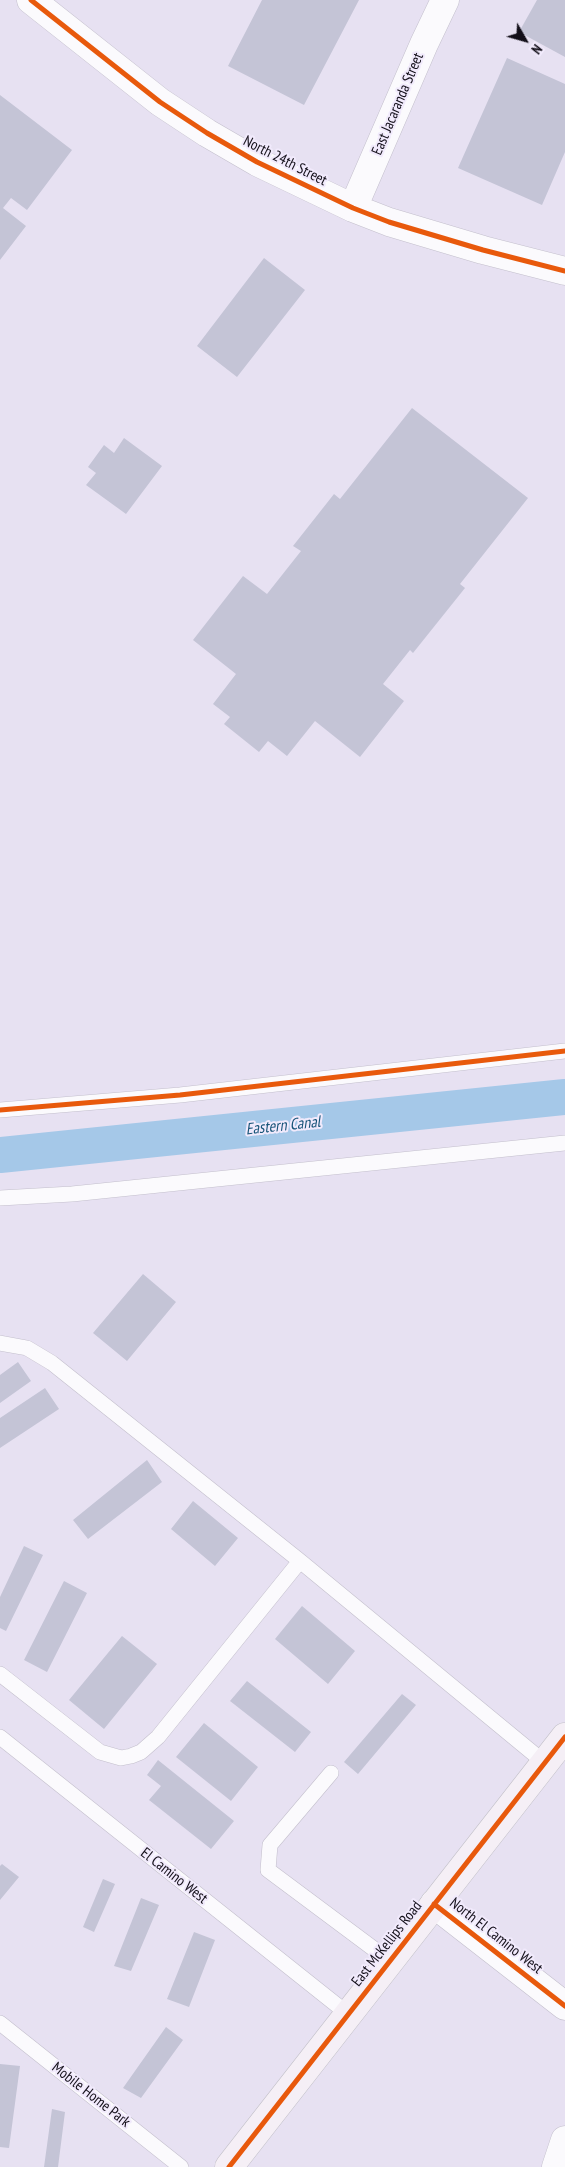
<!DOCTYPE html>
<style>
body{margin:0}
#map{position:relative;width:565px;height:2167px;overflow:hidden;background:#e7e1f2;font-family:"PT Sans Narrow",sans-serif}
canvas{display:block}
.north{position:absolute;left:500px;top:15px;width:50px;height:50px;-webkit-text-stroke:4px #f1eafc;paint-order:stroke;rotate:128deg;font-size:14px;font-weight:700;line-height:20px;text-align:center;color:#130f19}
.north::after{content:'';display:block;margin:auto;width:18px;height:22px;background:#130f19;clip-path:polygon(50% 0,100% 100%,50% 72%,0 100%)}
</style>
<div id="map">
<canvas width="565" height="2167"></canvas>
<div class="north">N</div>
</div>
<script>
const g = document.querySelector('canvas').getContext('2d');
g.lineJoin = 'round';
const poly = rows => new Path2D(rows.map(r => 'M' + r).join(''));
function strokePath(path, color, width, dash) { g.strokeStyle = color; g.lineWidth = width; g.lineCap = dash ? 'butt' : 'round'; g.setLineDash(dash || []); g.stroke(path); }
function fill(path, color) { g.fillStyle = color; g.fill(path, 'evenodd'); }
function write(font, color, halo, rows, align = 'center') {
  g.font = font + ' "PT Sans Narrow",sans-serif'; g.lineWidth = 4; g.setLineDash([]); g.textBaseline = 'middle'; g.strokeStyle = halo; g.fillStyle = color; for (const [text, x, y, turn = 0] of rows) {
    g.save(); g.translate(x, y); g.rotate((+turn || 0) * Math.PI / 180); g.textAlign = isNaN(turn) ? turn : align; if (halo) g.strokeText(text, 0, 0); g.fillText(text, 0, 0); g.restore();
  }
}
const canal = poly([
 [0,1155,565,1097]
]);
const building = poly([
 [262,0,359,0,304,105,228,66],
 [537,0,565,0,565,57,519,32],
 [507,58,565,84,565,152,542,205,458,168],
 [0,95,72,150,27,210,11,198,3,208,26,226,0,260],
 [264,258,305,290,237,377,197,346],
 [412,408,528,498,460,584,465,588,413,653,410,650,383,684,404,701,360,757,315,721,287,756,268,741,259,752,224,724,230,717,213,704,236,674,193,640,243,576,267,594,301,551,293,546,334,494,340,499],
 [124,438,162,466,126,514,86,485,96,473,88,467,104,445,114,453],
 [143,1274,176,1302,127,1361,93,1333],
 [18,1362,31,1381,0,1403,0,1375],
 [45,1388,59,1409,0,1448,0,1418],
 [147,1460,162,1482,88,1539,73,1520],
 [193,1501,238,1538,215,1566,171,1529],
 [24,1546,43,1555,6,1631,0,1628,0,1597],
 [64,1581,87,1593,47,1672,24,1660],
 [302,1606,355,1651,328,1684,275,1639],
 [122,1636,157,1664,104,1729,69,1700],
 [247,1681,311,1732,295,1752,230,1701],
 [402,1694,416,1705,358,1774,344,1762],
 [204,1723,258,1767,231,1801,176,1757],
 [158,1760,234,1821,211,1849,149,1800,161,1786,147,1775],
 [2,1864,19,1877,0,1900,0,1866],
 [103,1879,115,1884,94,1932,83,1927],
 [141,1898,159,1905,131,1971,114,1966],
 [194,1932,215,1940,189,2007,167,1999],
 [166,2027,183,2040,141,2098,123,2088],
 [0,2064,20,2066,9,2148,0,2147],
 [52,2109,65,2112,58,2167,44,2167]
]);
const service = poly([
 [0,1110,180,1095,565,1051],
 [0,1198,72,1194,565,1143],
 [0,1343,27,1348,52,1363,300,1561,545,1763],
 [0,1674,100,1752,121,1758,131,1756,141,1752,158,1737,300,1561],
 [0,1737,348,2014],
 [331,1773,270,1845,268,1870,390,1961],
 [0,2023,181,2167]
]);
const minor = poly([
 [31,0,160,102,207,133,257,162,353,208,389,222,483,250,565,271],
 [353,208,424,44,445,0],
 [434,1904,565,2006],
 [556,2167,565,2140]
]);
const primary = poly([
 [229,2167,565,1737]
]);
const cycleway = poly([
 [31,0,160,102,207,133,257,162,353,208,389,222,483,250,565,271],
 [0,1110,180,1095,565,1051],
 [434,1904,565,2006],
 [229,2167,565,1737]
]);
const streetNames = [
 ["East Jacaranda Street",398,104,-67],
 ["North 24th Street",285,161,27],
 ["El Camino West",174,1876,38],
 ["North El Camino West",496,1936,38],
 ["East McKellips Road",387,1944,-52],
 ["Mobile Home Park",91,2095,38]
];
const waterNames = [
 ["Eastern Canal",283,1126,-6]
];
strokePath(canal, '#a5c8e8', 36);
fill(building, '#c4c4d6');
strokePath(service, '#c3bfcc', 16);
strokePath(minor, '#c3bfcc', 29);
strokePath(primary, '#c2c0c8', 29);
strokePath(service, '#fbfafd', 15);
strokePath(minor, '#fbfafd', 28);
strokePath(primary, '#f5eff6', 28);
strokePath(cycleway, '#e8590c', 5);
write('15px', '#130f19', '#f1eafc', streetNames);
write('italic 16px', '#165378', '#f1eafc', waterNames);
</script>
